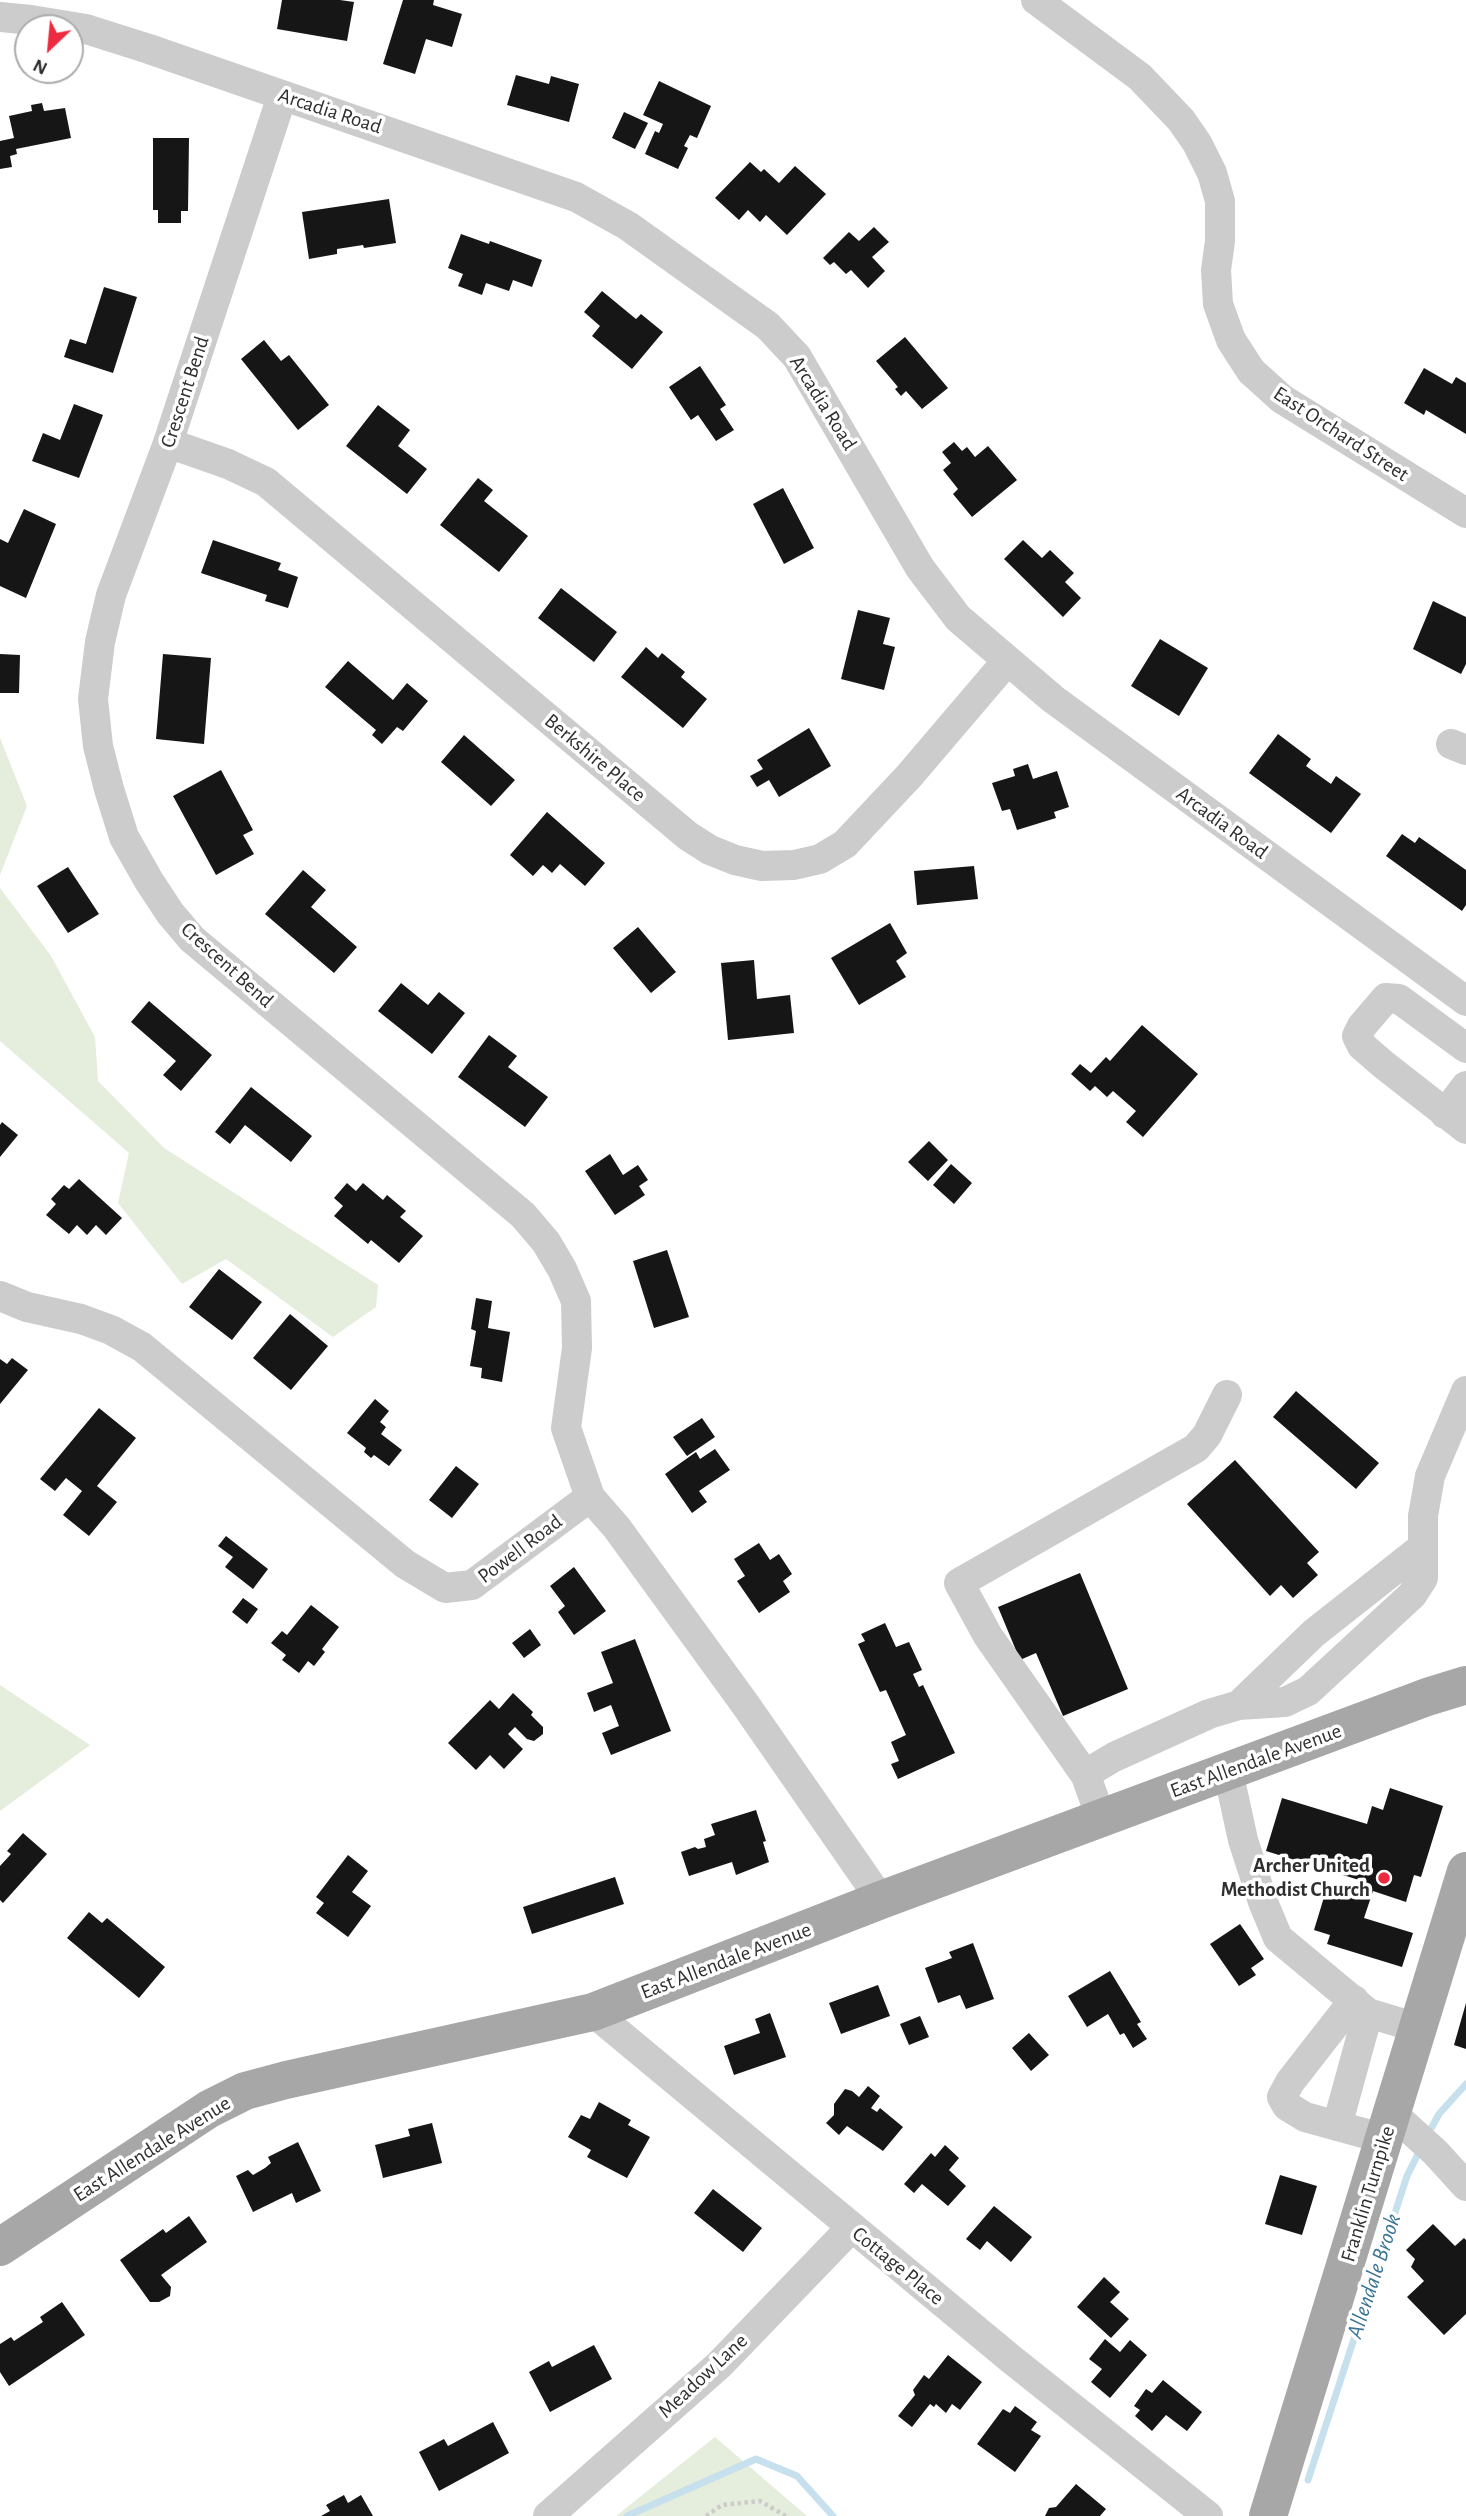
<!DOCTYPE html>
<style>
body{margin:0}
#map{position:relative;width:1466px;height:2516px;overflow:hidden;background:#fff;font-family:"Alegreya Sans",sans-serif}
canvas{display:block}
.north{position:absolute;left:14px;top:14px;width:70px;height:70px;box-sizing:border-box;background:#fff;border:2px solid #acacac;border-radius:50%;rotate:206deg;font-size:19px;font-weight:700;line-height:28px;text-align:center;color:#2f2f2f}
.north::after{content:'';display:block;margin:auto;width:24px;height:32px;background:#ed2a3f;clip-path:polygon(50% 0,100% 100%,50% 72%,0 100%)}
</style>
<div id="map">
<canvas width="1466" height="2516"></canvas>
<div class="north">N</div>
</div>
<script>
const g = document.querySelector('canvas').getContext('2d');
g.lineJoin = 'round';
function fill(path, color) { g.fillStyle = color; g.fill(path, 'evenodd'); }
const poly = rows => new Path2D(rows.map(r => 'M' + r).join(''));
function strokePath(path, color, width, dash) { g.strokeStyle = color; g.lineWidth = width; g.lineCap = dash ? 'butt' : 'round'; g.setLineDash(dash || []); g.stroke(path); }
function write(font, color, halo, rows, align = 'center') {
  g.font = font + ' "Alegreya Sans",sans-serif'; g.lineWidth = 7; g.setLineDash([]); g.textBaseline = 'middle'; g.strokeStyle = halo; g.fillStyle = color; for (const [text, x, y, turn = 0] of rows) {
    g.save(); g.translate(x, y); g.rotate((+turn || 0) * Math.PI / 180); g.textAlign = isNaN(turn) ? turn : align; if (halo) g.strokeText(text, 0, 0); g.fillText(text, 0, 0); g.restore();
  }
}
const green = poly([
 [0,738,27,806,0,875],
 [0,888,51,956,95,1037,98,1081,164,1148,378,1285,376,1307,333,1337,226,1259,182,1284,118,1203,129,1153,0,1041],
 [0,1685,90,1745,0,1811],
 [715,2437,807,2516,616,2516]
]);
const stream = poly([
 [1427,2136,1439,2114,1466,2084],
 [1308,2480,1407,2176,1420,2150],
 [627,2516,756,2459,797,2476,833,2516]
]);
const building = poly([
 [282,0,340,0,354,2,347,41,277,29],
 [403,0,434,0,433,5,462,14,452,47,426,39,415,74,383,64],
 [516,75,549,84,551,76,579,84,569,122,507,105],
 [659,81,711,106,697,138,690,135,684,146,688,148,678,169,645,154,655,131,659,133,663,124,643,115],
 [42,103,44,111,65,108,71,138,16,149,17,154,10,156,12,167,0,169,0,141,14,138,9,116,32,111,31,105],
 [624,112,648,123,635,149,612,138],
 [153,138,189,138,188,211,181,211,181,223,158,223,158,210,153,210],
 [750,162,761,172,764,169,779,183,795,166,826,194,787,235,766,215,760,222,748,210,739,220,715,198],
 [389,199,396,243,364,248,363,245,337,249,337,254,309,259,302,212],
 [874,227,889,242,872,257,885,271,868,288,851,270,846,274,834,262,830,265,823,258,849,232,859,241],
 [461,234,489,244,490,241,542,260,532,287,513,280,509,291,486,283,482,295,458,286,463,274,448,268],
 [104,287,137,297,113,373,64,357,70,339,86,344],
 [602,291,636,319,641,314,663,332,632,369,592,336,600,326,584,312],
 [905,337,948,388,922,409,906,391,901,396,895,389,898,387,876,361],
 [264,340,281,361,289,355,329,405,298,430,241,359],
 [700,366,726,405,720,409,734,430,716,441,698,415,691,420,669,387],
 [1424,368,1452,384,1456,377,1466,383,1466,434,1426,410,1424,415,1404,403],
 [74,404,103,415,79,478,32,461,43,433,60,440],
 [378,405,410,430,398,446,427,469,407,494,346,446],
 [954,442,962,451,967,447,975,457,988,446,1017,480,972,517,953,494,958,489,943,470,951,463,942,452],
 [478,478,493,490,484,501,528,536,499,572,440,525],
 [783,488,814,548,784,564,753,504],
 [24,509,56,524,26,598,0,586,0,539,8,543],
 [213,540,281,563,278,570,298,577,288,608,265,601,267,595,201,573],
 [1023,540,1042,558,1050,550,1074,573,1065,582,1081,598,1063,617,1004,559],
 [561,588,617,632,594,662,538,618],
 [1433,601,1466,617,1466,664,1461,674,1413,649],
 [858,610,890,618,883,644,895,647,884,690,841,679],
 [1160,639,1208,668,1179,716,1131,686],
 [646,647,658,658,662,653,685,672,681,677,707,699,683,728,621,677],
 [0,654,20,655,19,693,0,693],
 [163,654,211,658,204,744,156,739],
 [348,661,393,700,407,683,428,701,403,731,397,727,382,744,372,735,376,730,325,687],
 [809,728,831,766,779,797,769,780,757,787,750,776,763,769,757,760],
 [1278,734,1311,759,1306,766,1331,784,1336,776,1361,794,1331,833,1249,773],
 [464,735,515,780,491,806,441,762],
 [1028,764,1033,779,1057,771,1069,807,1054,812,1056,818,1017,830,1010,809,1002,811,992,783,1015,776,1013,769],
 [221,770,253,830,243,835,254,854,216,875,173,796],
 [547,812,605,863,585,886,560,864,552,873,543,865,533,876,510,855],
 [1402,834,1415,843,1419,837,1466,870,1466,905,1462,911,1386,856],
 [974,866,978,899,917,905,914,871],
 [68,867,99,914,68,933,37,886],
 [303,870,326,890,311,907,357,947,334,973,265,914],
 [890,923,907,953,896,961,906,977,859,1005,831,958],
 [638,927,676,972,651,993,613,948],
 [754,960,757,999,790,995,794,1033,728,1040,721,963],
 [401,983,428,1005,439,992,465,1013,432,1054,378,1011],
 [149,1001,212,1055,181,1091,163,1075,176,1061,131,1022],
 [1142,1025,1198,1074,1143,1137,1126,1122,1136,1111,1113,1091,1107,1097,1095,1086,1090,1091,1071,1074,1080,1064,1091,1073,1106,1057,1110,1061],
 [489,1035,517,1056,508,1067,548,1097,525,1127,458,1077],
 [251,1087,312,1136,291,1162,245,1125,230,1144,215,1132],
 [2,1122,18,1135,0,1157,0,1125],
 [929,1141,948,1160,928,1181,908,1162],
 [610,1154,623,1175,638,1165,648,1180,639,1186,645,1195,615,1215,585,1171],
 [951,1164,972,1183,954,1204,933,1185],
 [79,1179,122,1218,106,1235,96,1225,87,1235,77,1225,69,1234,46,1215,56,1204,51,1199,64,1185,69,1189],
 [347,1183,356,1191,363,1183,383,1200,387,1195,406,1211,400,1217,423,1236,399,1263,371,1240,368,1244,334,1216,343,1206,334,1198],
 [667,1250,689,1317,654,1328,633,1261],
 [219,1269,262,1302,232,1340,189,1307],
 [476,1298,492,1301,488,1328,510,1332,502,1382,481,1378,482,1368,470,1366,476,1331,471,1329],
 [290,1314,328,1346,291,1390,253,1358],
 [12,1358,28,1370,0,1404,0,1359,7,1364],
 [1296,1391,1379,1463,1356,1489,1273,1417],
 [375,1399,389,1411,380,1422,386,1427,381,1434,402,1450,389,1466,374,1455,371,1458,364,1452,366,1448,347,1433],
 [99,1408,136,1438,97,1486,117,1502,89,1536,63,1515,82,1491,66,1478,55,1491,40,1479],
 [702,1418,715,1437,687,1456,673,1437],
 [715,1449,730,1470,699,1491,707,1502,692,1513,665,1474,696,1452,700,1459],
 [1235,1460,1319,1552,1307,1563,1318,1575,1293,1598,1281,1585,1270,1596,1187,1504],
 [456,1466,479,1484,452,1518,429,1500],
 [226,1536,268,1569,253,1589,225,1567,233,1557,218,1546],
 [759,1543,770,1560,779,1554,792,1574,783,1581,790,1592,759,1613,737,1581,745,1576,734,1559],
 [574,1567,606,1611,574,1635,558,1612,565,1606,550,1586],
 [1080,1573,1128,1689,1063,1716,1036,1653,1020,1660,998,1607],
 [243,1598,258,1609,247,1624,232,1612],
 [311,1605,339,1627,322,1649,325,1652,314,1666,308,1661,299,1673,282,1660,286,1655,271,1643,282,1631,287,1635],
 [885,1623,896,1647,909,1642,922,1670,913,1674,919,1687,923,1685,955,1753,898,1779,891,1764,899,1761,891,1742,906,1735,886,1690,880,1692,858,1644,865,1641,861,1634],
 [530,1629,541,1645,524,1658,512,1643],
 [635,1639,671,1731,611,1755,602,1733,619,1726,611,1705,594,1712,587,1693,613,1683,601,1652],
 [513,1693,533,1712,531,1715,543,1727,543,1734,534,1741,527,1739,515,1727,508,1734,523,1749,504,1769,490,1755,476,1770,448,1743,490,1700,499,1709],
 [1390,1788,1443,1806,1421,1877,1414,1875,1406,1902,1373,1891,1364,1918,1413,1933,1402,1967,1327,1944,1330,1935,1314,1930,1328,1884,1355,1893,1359,1880,1266,1851,1282,1798,1367,1824,1372,1806,1383,1810],
 [756,1810,766,1841,763,1842,769,1862,736,1875,732,1862,689,1876,681,1852,695,1847,698,1849,706,1847,704,1839,715,1835,711,1824],
 [23,1833,47,1854,3,1903,0,1900,0,1866,11,1854,7,1851],
 [348,1855,368,1871,352,1892,371,1906,348,1937,316,1913,324,1903,316,1897],
 [615,1877,624,1904,532,1934,523,1907],
 [89,1912,102,1923,107,1918,165,1967,139,1998,67,1938],
 [1240,1924,1264,1959,1251,1968,1256,1975,1239,1986,1210,1944],
 [973,1943,994,1999,966,2009,960,1995,938,2003,925,1968,952,1958,949,1952],
 [1110,1971,1141,2022,1137,2024,1147,2039,1133,2048,1124,2033,1120,2035,1108,2014,1087,2027,1068,1996],
 [878,1985,890,2016,841,2034,829,2003],
 [1466,2003,1466,2049,1454,2045],
 [770,2013,786,2057,734,2075,724,2046,760,2033,755,2019],
 [920,2016,929,2037,909,2045,900,2024],
 [1029,2033,1049,2055,1031,2071,1012,2048],
 [868,2086,880,2096,871,2108,877,2112,880,2108,903,2127,883,2151,847,2126,839,2135,826,2123,834,2115,834,2104,845,2089,852,2091,859,2097],
 [599,2102,631,2120,628,2125,650,2137,627,2178,587,2157,591,2150,568,2137,581,2115,590,2119],
 [432,2123,442,2163,383,2178,375,2145,410,2136,408,2129],
 [298,2142,321,2191,296,2203,292,2193,253,2212,236,2176,248,2170,253,2175,265,2168,271,2163,268,2157],
 [945,2145,959,2158,949,2170,966,2186,948,2206,922,2184,914,2193,904,2184,931,2153,935,2157],
 [1280,2175,1317,2186,1302,2235,1265,2224],
 [713,2189,762,2228,743,2252,694,2213],
 [994,2206,1032,2237,1011,2262,987,2241,980,2250,966,2239],
 [189,2216,207,2242,161,2275,171,2287,170,2296,159,2302,150,2302,120,2260,163,2229,166,2233],
 [1433,2224,1455,2246,1464,2238,1466,2240,1466,2314,1444,2335,1407,2297,1424,2281,1411,2267,1415,2259,1406,2250],
 [1104,2277,1120,2292,1110,2302,1129,2319,1111,2338,1077,2307],
 [62,2302,85,2335,9,2386,0,2372,0,2344,11,2337,14,2341,43,2322,40,2317],
 [1105,2339,1120,2352,1130,2340,1147,2355,1110,2398,1091,2382,1102,2369,1089,2359],
 [594,2345,612,2379,550,2412,529,2372,549,2361,552,2367],
 [948,2355,982,2382,960,2410,952,2404,946,2413,936,2404,934,2407,930,2404,912,2427,898,2416,915,2395,913,2390,924,2375,929,2379],
 [1163,2380,1202,2412,1187,2431,1166,2415,1152,2431,1135,2416,1140,2410,1134,2406,1146,2389,1152,2393],
 [1015,2406,1037,2422,1031,2430,1041,2436,1015,2472,977,2444,1003,2409,1010,2413],
 [493,2422,509,2453,439,2491,419,2452,444,2439,448,2446],
 [1076,2484,1106,2509,1100,2516,1045,2516,1049,2508,1056,2507],
 [344,2495,348,2503,361,2495,373,2516,321,2516,330,2511,326,2505]
]);
const path = poly([
 [706,2516,722,2505,760,2501,786,2516]
]);
const minor = poly([
 [1036,0,1140,77,1181,120,1197,143,1212,173,1220,201,1220,241,1216,270,1218,304,1231,340,1251,371,1282,399,1466,513],
 [0,17,31,20,86,29,149,49,576,197,628,226,768,326,797,357,920,568,958,618,1053,699,1466,1001],
 [282,96,168,443,111,595,100,642,93,699,98,746,109,789,124,837,149,881,170,913,192,939,523,1215,546,1242,562,1269,576,1301,577,1348,566,1428,590,1497,617,1528,745,1704,881,1900],
 [168,443,228,464,266,482,688,836,710,850,735,860,762,866,794,865,820,859,845,844,909,776,1007,661],
 [1451,744,1466,750],
 [1466,1048,1399,999,1386,998,1362,1026,1357,1036,1362,1046,1384,1065,1466,1129],
 [1445,1114,1466,1086],
 [0,1296,27,1307,81,1319,111,1330,142,1347,405,1564,445,1588,472,1585,590,1497],
 [1239,1705,1314,1633,1423,1547],
 [1228,1771,1243,1840,1263,1902,1278,1938,1368,2013,1418,2028],
 [1086,1776,988,1636,959,1583,1196,1448,1207,1435,1227,1395],
 [1101,1818,1086,1776,1094,1769,1114,1757,1209,1714,1239,1705,1285,1702,1308,1691,1412,1595,1423,1578,1423,1516,1430,1476,1466,1391],
 [1354,2000,1290,2082,1282,2097,1287,2106,1305,2117,1385,2139],
 [593,2012,1011,2359,1208,2516],
 [1393,2114,1435,2152,1466,2186],
 [1337,2126,1368,2013],
 [548,2516,719,2365,851,2228]
]);
const major = poly([
 [0,2247,209,2109,245,2091,286,2080,593,2012,881,1900,1427,1697,1466,1685],
 [1268,2516,1466,1871]
]);
const markers = [
 [1384,1878,7,"#ed2a3f"]
];
const streetNames = [
 ["Arcadia Road",330,111,18],
 ["Crescent Bend",185,392,-72],
 ["Arcadia Road",823,403,58],
 ["East Orchard Street",1341,434,33],
 ["Berkshire Place",595,758,40],
 ["Arcadia Road",1222,823,36],
 ["Crescent Bend",227,965,42],
 ["Powell Road",520,1549,-37],
 ["East Allendale Avenue",1256,1761,-20],
 ["East Allendale Avenue",726,1961,-21],
 ["East Allendale Avenue",152,2149,-32],
 ["Franklin Turnpike",1368,2194,-73],
 ["Cottage Place",898,2266,39],
 ["Meadow Lane",703,2376,-43]
];
const poiNames = [
 ["Archer United",1370,1866],
 ["Methodist Church",1370,1890]
];
const waterNames = [
 ["Allendale Brook",1374,2276,-72]
];
fill(green, '#e5eddc');
strokePath(stream, '#c7e0ed', 7);
fill(building, '#161616');
strokePath(path, '#ccc', 4.5, [3.5, 3.5]);
strokePath(minor, '#ccc', 30);
strokePath(major, '#a7a7a7', 38);
for (const [x, y, r, color] of markers) { const dot = new Path2D(); dot.arc(x, y, r, 0, 2 * Math.PI); g.fillStyle = color; g.fill(dot); strokePath(dot, '#fff', 2.5); }
write('21px', '#2f2f2f', '#fff', streetNames);
write('bold 21px', '#2f2f2f', '#fff', poiNames, 'right');
write('italic 23px', '#397495', '#fff', waterNames);
</script>
